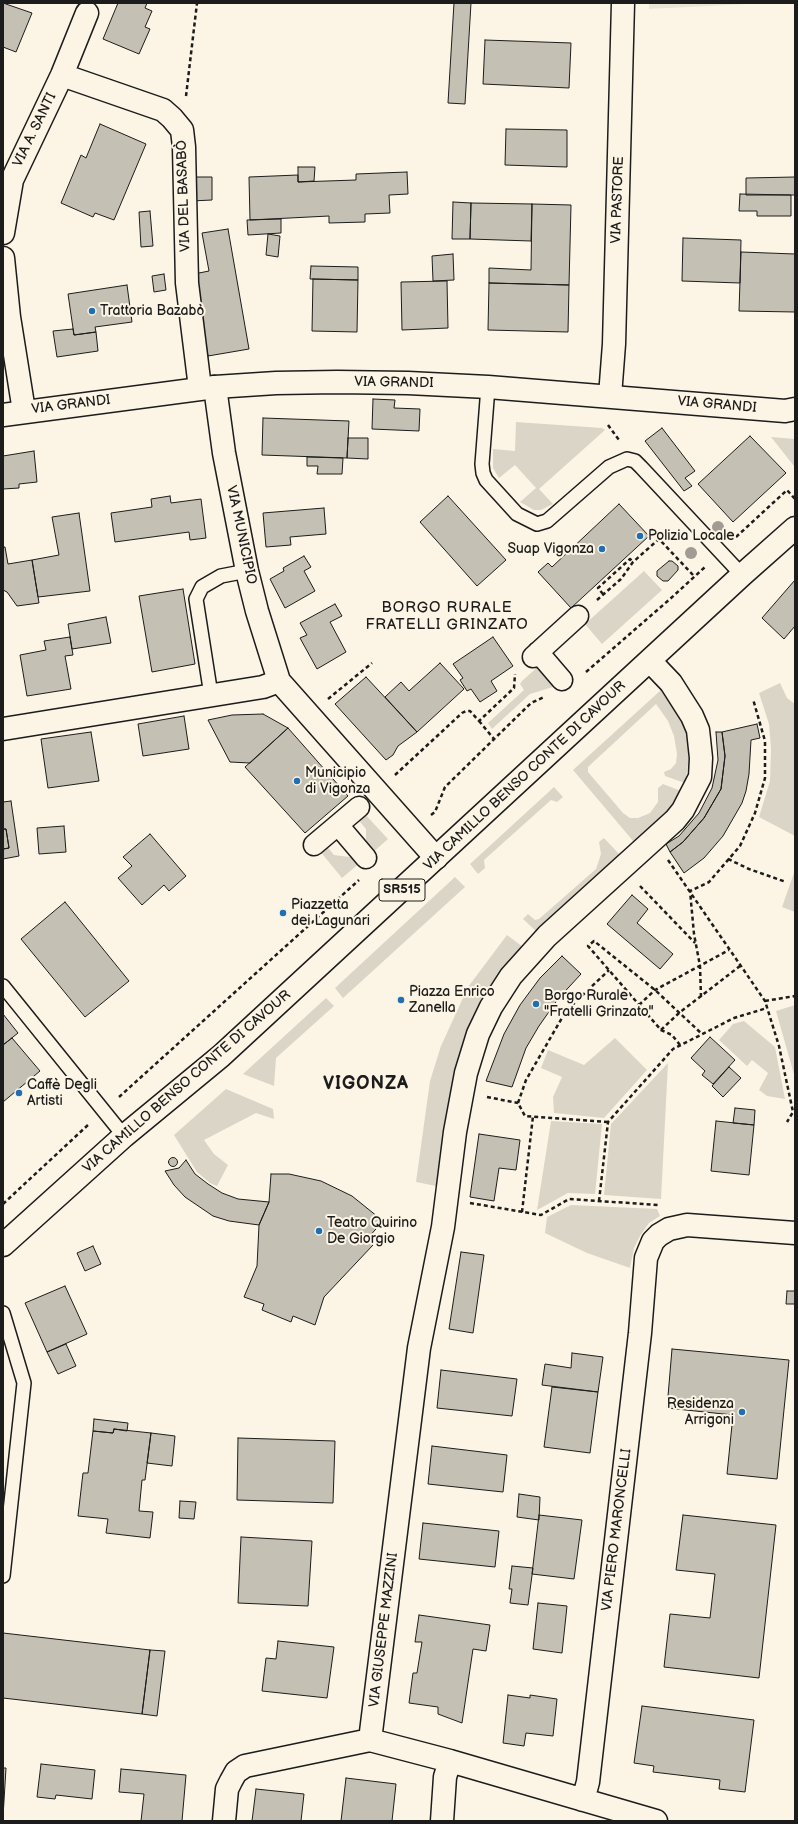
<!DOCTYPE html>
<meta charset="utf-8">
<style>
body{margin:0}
#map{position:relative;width:798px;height:1824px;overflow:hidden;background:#fcf5e5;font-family:"Balsamiq Sans",sans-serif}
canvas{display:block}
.frame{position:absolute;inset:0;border:4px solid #1c1c1c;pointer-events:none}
</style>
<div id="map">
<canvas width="798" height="1824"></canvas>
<div class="frame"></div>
</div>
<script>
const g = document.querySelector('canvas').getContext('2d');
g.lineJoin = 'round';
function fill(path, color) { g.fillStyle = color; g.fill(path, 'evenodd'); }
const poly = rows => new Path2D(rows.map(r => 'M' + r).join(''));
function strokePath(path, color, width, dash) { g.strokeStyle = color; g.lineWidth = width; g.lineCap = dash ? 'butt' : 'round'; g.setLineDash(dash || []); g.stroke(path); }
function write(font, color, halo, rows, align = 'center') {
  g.font = font + ' "Balsamiq Sans",sans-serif'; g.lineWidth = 4; g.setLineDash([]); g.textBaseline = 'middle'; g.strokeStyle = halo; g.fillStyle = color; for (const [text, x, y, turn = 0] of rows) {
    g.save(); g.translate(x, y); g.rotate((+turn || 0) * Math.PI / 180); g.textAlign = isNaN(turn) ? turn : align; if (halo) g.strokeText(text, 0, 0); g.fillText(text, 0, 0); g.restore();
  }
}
const built = poly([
 [649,3,767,3,649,9]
]);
const green = poly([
 [516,422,602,428,605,430,539,489,553,504,541,510,534,510,520,502,536,488,515,465,499,478,493,468,493,449,515,451],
 [771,437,795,439,794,466],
 [644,571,662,590,602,644,585,624],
 [542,663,556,686,530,694,492,729,488,723,524,690,520,684,522,681],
 [780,683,787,698,795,704,795,836,759,817,770,781,771,749,769,724,759,693],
 [661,690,677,711,687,734,689,759,685,783,665,776,664,772,671,769,676,763,677,754,674,736,668,721,656,704,588,767,588,772,623,813,630,818,638,818,650,813,658,802,658,788,663,784,681,791,666,812,634,842,573,770],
 [554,787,563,797,557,802,551,800,484,860,485,868,478,874,470,864],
 [362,811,388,839,371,854,366,849,366,829,356,817],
 [604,838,620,855,537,932,523,919,528,914,535,920,539,919,596,869,601,854,599,842],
 [325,844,334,855,357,858,361,862,342,878,319,850],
 [795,870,795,912,782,907],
 [455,877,465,887,343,998,335,988],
 [507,935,523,947,479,1008,464,1043,452,1083,436,1186,416,1182,430,1081,441,1046,468,987],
 [326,998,334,1006,276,1058,274,1086,243,1074],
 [795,1005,795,1078,776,1011],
 [744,1021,775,1047,785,1099,767,1096,759,1090,768,1073,752,1060,747,1066,719,1040,733,1024],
 [615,1038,647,1070,604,1118,554,1113,553,1097,562,1077,541,1068,548,1050,584,1065],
 [668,1063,661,1199,604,1195,611,1124],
 [226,1089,273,1109,274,1119,256,1113,204,1140,214,1154,228,1165,217,1186,210,1183,197,1172,174,1135],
 [551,1121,602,1124,595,1194,568,1193,537,1210],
 [571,1205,657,1209,660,1216,649,1223,640,1236,634,1248,630,1268,587,1253,545,1233,547,1217]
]);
const building = poly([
 [3,3,32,13,16,52,3,47,3,3],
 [118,3,147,3,145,8,152,11,145,27,150,29,139,54,103,39,118,3],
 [454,3,471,3,465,104,448,103,454,3],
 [485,40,571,43,569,88,483,84,485,40],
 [100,124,146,144,114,220,95,213,93,217,61,203,81,155,86,158,100,124],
 [506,129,567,130,567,167,505,165,506,129],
 [298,167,315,167,314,181,298,182,298,167],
 [407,172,408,194,389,195,390,213,365,214,365,222,329,223,329,216,250,220,249,177,298,175,298,182,356,180,356,174,407,172],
 [191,177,212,177,212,200,191,201,191,177],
 [795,177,795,195,746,195,746,178,795,177],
 [740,194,791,195,791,216,757,216,757,211,739,211,740,194],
 [453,202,471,203,470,239,452,239,453,202],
 [471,203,532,204,531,241,470,239,471,203],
 [532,204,571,205,569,285,489,283,489,268,531,270,532,204],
 [150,211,153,246,141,247,139,212,150,211],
 [281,219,281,233,248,235,247,220,281,219],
 [228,229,249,349,208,356,194,274,209,271,202,233,228,229],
 [268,234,280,236,278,257,266,255,268,234],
 [683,238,741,240,740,283,682,281,683,238],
 [741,252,795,254,795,312,739,311,741,252],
 [453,254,454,280,433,281,432,256,453,254],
 [311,266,358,267,358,280,310,279,311,266],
 [164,274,166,290,154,292,152,276,164,274],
 [313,279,358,280,357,332,312,331,313,279],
 [447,281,448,328,402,330,401,282,447,281],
 [489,283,569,285,568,332,488,330,489,283],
 [127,285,132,322,95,327,96,332,74,335,68,294,127,285],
 [73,329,74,335,96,332,98,351,57,357,53,331,73,329],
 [373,399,395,400,394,408,420,409,419,431,372,429,373,399],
 [263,418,349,421,347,458,262,455,263,418],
 [662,428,695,471,685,478,692,486,684,491,645,441,662,428],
 [750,436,786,473,733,522,698,484,750,436],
 [348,438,368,438,368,459,347,458,348,438],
 [34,451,37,482,19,484,19,488,3,489,3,456,34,451],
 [307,457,343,458,342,474,317,474,318,466,307,466,307,457],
 [170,496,171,503,201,499,206,538,190,540,189,532,115,542,111,513,152,507,151,499,170,496],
 [448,496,506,560,477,586,420,522,448,496],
 [619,504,649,536,571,608,538,572,548,563,552,567,619,504],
 [324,508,326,534,290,537,291,545,266,547,263,513,324,508],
 [79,513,90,591,38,597,32,560,59,555,52,517,79,513],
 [3,547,5,547,8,564,32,560,39,603,17,606,7,592,3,590,3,547],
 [304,556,311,567,304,571,315,591,285,608,270,579,284,571,283,568,304,556],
 [669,561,672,561,678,566,678,570,668,581,663,581,657,576,657,571,669,561],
 [795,580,795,626,784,639,762,618,795,580],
 [183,589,195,664,152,672,139,596,183,589],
 [335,604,342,616,330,622,346,652,317,669,300,638,307,635,300,623,335,604],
 [106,617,111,643,72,649,68,624,106,617],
 [70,637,73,655,65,656,71,689,27,696,20,655,46,650,44,641,70,637],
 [493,637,513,666,491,681,497,691,480,702,471,689,467,691,460,680,463,678,453,664,493,637],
 [440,663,464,689,417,732,385,697,401,682,409,691,440,663],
 [366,677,417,732,398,746,393,755,386,760,335,704,366,677],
 [263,714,288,728,250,763,230,762,208,720,232,715,263,714],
 [184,716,189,749,143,756,138,724,184,716],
 [757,724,760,738,751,740,749,774,746,791,742,803,723,836,704,858,684,873,670,852,683,842,704,818,721,789,725,756,722,732,757,724],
 [288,728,348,796,305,833,245,767,288,728],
 [91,732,99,781,48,788,41,739,91,732],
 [716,732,722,732,725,756,721,789,704,818,683,842,670,852,666,844,679,836,699,813,712,788,718,760,716,732],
 [11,801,19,856,3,859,3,849,9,848,6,829,3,829,3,802,11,801],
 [64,826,66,852,39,854,37,828,64,826],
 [3,829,6,829,9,848,3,849,3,829],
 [150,834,186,876,169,891,164,885,142,905,118,878,132,866,123,857,150,834],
 [632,895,648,909,637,923,673,954,660,969,607,924,632,895],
 [65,902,129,981,85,1017,21,939,65,902],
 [562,956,581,974,558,999,539,1026,526,1048,512,1087,486,1081,504,1034,520,1005,540,978,562,956],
 [3,1014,18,1033,3,1045,3,1014],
 [710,1037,735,1060,713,1084,702,1075,705,1071,691,1058,710,1037],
 [12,1038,40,1071,3,1102,3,1045,12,1038],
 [729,1067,741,1078,723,1097,712,1086,729,1067],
 [735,1108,755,1110,754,1125,733,1123,735,1108],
 [716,1121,754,1125,749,1175,711,1171,716,1121],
 [479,1134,520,1140,516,1170,499,1168,494,1201,470,1197,479,1134],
 '168.5 1162a4.5 4.5 0 1 1 9 0a4.5 4.5 0 1 1-9 0Z',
 [186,1160,195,1174,208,1184,222,1193,238,1199,269,1202,259,1225,229,1221,213,1216,185,1197,174,1185,165,1171,179,1168,186,1160],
 [271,1174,289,1174,321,1181,352,1196,383,1221,367,1239,373,1245,324,1297,315,1325,293,1316,291,1322,262,1310,264,1304,244,1297,257,1266,259,1225,269,1202,271,1174],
 [93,1246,101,1264,85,1271,77,1253,93,1246],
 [461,1252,484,1255,473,1333,449,1329,461,1252],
 [65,1286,87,1334,47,1352,25,1303,65,1286],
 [787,1291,795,1291,795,1304,786,1304,787,1291],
 [66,1344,76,1366,58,1374,47,1352,66,1344],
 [672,1349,789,1360,777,1479,727,1474,733,1415,667,1408,672,1349],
 [572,1353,603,1357,598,1392,542,1385,545,1364,571,1368,572,1353],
 [441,1370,517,1379,512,1416,437,1408,441,1370],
 [552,1387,598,1392,590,1453,544,1447,552,1387],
 [94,1419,128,1423,127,1431,114,1429,113,1433,93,1431,94,1419],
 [114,1429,151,1433,145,1480,142,1480,139,1511,153,1512,150,1538,106,1533,108,1519,78,1516,83,1473,88,1473,93,1431,113,1433,114,1429],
 [151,1433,175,1436,172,1466,147,1463,151,1433],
 [238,1438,335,1441,333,1503,237,1500,238,1438],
 [432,1446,507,1455,503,1492,428,1484,432,1446],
 [519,1494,540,1497,539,1520,517,1517,519,1494],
 [180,1501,196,1502,194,1519,179,1518,180,1501],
 [539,1515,582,1520,574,1579,532,1574,539,1515],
 [683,1515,776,1525,759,1678,664,1667,670,1614,710,1618,715,1574,676,1570,683,1515],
 [423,1523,499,1531,495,1567,419,1559,423,1523],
 [241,1537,312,1541,308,1606,238,1603,241,1537],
 [512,1566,533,1568,528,1605,510,1603,512,1589,509,1589,512,1566],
 [538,1603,567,1606,562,1653,533,1649,538,1603],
 [419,1615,490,1625,486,1651,473,1649,462,1723,438,1714,438,1707,409,1703,413,1673,417,1673,422,1642,415,1642,419,1615],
 [3,1633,150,1650,142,1714,3,1698,3,1633],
 [278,1641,334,1647,327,1698,262,1691,266,1658,276,1659,278,1641],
 [150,1650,165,1651,157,1716,142,1714,150,1650],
 [508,1695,530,1698,530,1695,557,1699,553,1736,526,1733,524,1746,503,1743,508,1695],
 [642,1706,754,1720,745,1792,719,1789,720,1780,653,1772,654,1766,634,1763,642,1706],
 [41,1764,95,1770,92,1799,56,1795,55,1799,37,1797,41,1764],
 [3,1768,6,1768,3,1817,3,1768],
 [121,1769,186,1775,182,1821,141,1821,144,1794,119,1792,121,1769],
 [346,1778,396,1784,392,1821,341,1821,346,1778],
 [256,1789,304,1794,301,1821,252,1821,256,1789]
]);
const path = poly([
 [186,96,197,3],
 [608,425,619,440],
 [736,537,787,490,795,499],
 [603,594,598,588,630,559,633,562],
 [597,600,621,579,633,562,659,539,693,575],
 [586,672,670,599,705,567],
 [328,699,372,663],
 [479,721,494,739],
 [395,775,462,713,466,711,470,711,479,721,514,688,515,674],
 [431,815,435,812,445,787,531,703,544,697],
 [728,859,749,869,786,882],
 [668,860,765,1001,779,1046,793,1112,787,1122],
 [640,886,695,943],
 [701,997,700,966,694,934,690,891,709,882,740,846,755,813,765,778,765,741,753,699],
 [765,1001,795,996],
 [639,1005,655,990,729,950],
 [661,1030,679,1013,740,966],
 [680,1045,672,1035,661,1030,588,946,594,941,655,990,702,1034],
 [119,1097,359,880],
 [487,1097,518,1103],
 [608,1122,525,1116,518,1103,526,1080,566,1011,609,970],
 [599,1201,608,1122,673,1049,734,1018,767,1008],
 [470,1203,541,1215,569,1199,658,1205],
 [3,1204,89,1124],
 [522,1212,533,1116]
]);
const service = poly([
 [488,387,482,464,483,473,486,480,517,514,537,524,547,521,609,467,627,459,635,461,641,467,742,575],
 [211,695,196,599,202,587,221,576,247,571],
 [3,986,124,1136],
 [3,1313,24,1383,3,1576]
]);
const pedestrian = poly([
 [538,652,562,680],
 [533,657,578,616],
 [338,825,366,858],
 [314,845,359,807]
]);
const minor = poly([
 [62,75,163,110,172,118,182,130,184,147,187,283,200,388],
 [3,233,12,180,62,75,87,13],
 [3,258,9,317,24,411],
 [215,387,224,453,247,571,257,611,279,681,436,858],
 [610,396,614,344,623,3],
 [650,661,671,683,692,716,698,730,701,758,700,777,683,810,675,820,547,936,511,976,491,1007,478,1034,466,1073,455,1132,443,1227,419,1348,370,1740,450,1761,656,1821],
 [3,729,263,687,279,681],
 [583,1800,588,1782,640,1333,646,1258,653,1241,659,1235,669,1229,687,1225,795,1233],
 [224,1821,227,1789,231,1781,236,1772,245,1766,370,1740],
 [442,1821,445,1777,450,1761]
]);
const secondary = poly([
 [3,415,215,387,276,383,337,382,408,383,488,387,785,411,795,409]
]);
const primary = poly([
 [3,1245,124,1136,221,1056,742,575,795,528]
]);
const trees = [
 [718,527],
 [691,553]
];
const markers = [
 [92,311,4,"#1f6fb2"],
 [640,536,4,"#1f6fb2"],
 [602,549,4,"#1f6fb2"],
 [297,781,4,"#1f6fb2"],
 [283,913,4,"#1f6fb2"],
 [401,1000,4,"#1f6fb2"],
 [536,1004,4,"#1f6fb2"],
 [19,1093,4,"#1f6fb2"],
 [319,1231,4,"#1f6fb2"],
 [742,1412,4,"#1f6fb2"]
];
const shields = [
 [402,890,46]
];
const shieldNames = [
 ["SR515",402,890]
];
const streetNames = [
 ["VIA A. SANTI",35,130,-64],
 ["VIA DEL BASABÒ",184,196,-92],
 ["VIA PASTORE",618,200,-88],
 ["VIA GRANDI",394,383,1],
 ["VIA GRANDI",71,405,-7],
 ["VIA GRANDI",717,405,5],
 ["VIA MUNICIPIO",241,535,78],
 ["VIA CAMILLO BENSO CONTE DI CAVOUR",525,776,-43],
 ["VIA CAMILLO BENSO CONTE DI CAVOUR",187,1082,-41],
 ["VIA PIERO MARONCELLI",617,1530,-83],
 ["VIA GIUSEPPE MAZZINI",384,1630,-83]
];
const poiNames = [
 ["Trattoria Bazabò",100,311],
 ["Polizia Locale",648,536],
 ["Suap Vigonza",594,549,"right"],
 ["Municipio",305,773],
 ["di Vigonza",305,789],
 ["Piazzetta",291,905],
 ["dei Lagunari",291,921],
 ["Piazza Enrico",409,992],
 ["Zanella",409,1008],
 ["Borgo Rurale",544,996],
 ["\"Fratelli Grinzato\"",544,1012],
 ["Caffè Degli",27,1085],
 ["Artisti",27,1101],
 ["Teatro Quirino",327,1223],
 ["De Giorgio",327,1239],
 ["Residenza",734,1404,"right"],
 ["Arrigoni",734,1420,"right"]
];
const neighbourhoodNames = [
 ["BORGO RURALE",447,608],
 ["FRATELLI GRINZATO",447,625]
];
const districtNames = [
 ["VIGONZA",366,1084]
];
fill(built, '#ebe5d6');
fill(green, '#dbd5c8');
fill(building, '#c4c0b3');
strokePath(building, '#1c1c1c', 1);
strokePath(service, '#1c1c1c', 16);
strokePath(pedestrian, '#1c1c1c', 23);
strokePath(minor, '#1c1c1c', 25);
strokePath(secondary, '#1c1c1c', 25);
strokePath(primary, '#1c1c1c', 25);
strokePath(path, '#1c1c1c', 2.5, [4, 3]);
strokePath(service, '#fcf5e5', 13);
strokePath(pedestrian, '#fcf5e5', 20);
strokePath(minor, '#fcf5e5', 22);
strokePath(secondary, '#fcf5e5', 22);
strokePath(primary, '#fcf5e5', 22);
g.fillStyle = '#a09c93';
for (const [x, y] of trees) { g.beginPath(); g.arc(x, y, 6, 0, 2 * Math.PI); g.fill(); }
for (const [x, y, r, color] of markers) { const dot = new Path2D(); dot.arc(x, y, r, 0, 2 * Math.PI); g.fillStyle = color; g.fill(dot); strokePath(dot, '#fcf5e5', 1.5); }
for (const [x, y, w] of shields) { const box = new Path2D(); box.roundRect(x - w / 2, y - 11, w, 22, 3); g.fillStyle = '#fcf5e5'; g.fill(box); strokePath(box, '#1c1c1c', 1); }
write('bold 13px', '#1c1c1c', null, shieldNames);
write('14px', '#1c1c1c', '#fcf5e5', streetNames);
write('14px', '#1c1c1c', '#fcf5e5', poiNames, 'left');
g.letterSpacing = '1px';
write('15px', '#1c1c1c', '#fcf5e5', neighbourhoodNames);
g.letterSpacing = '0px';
g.letterSpacing = '1px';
write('bold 18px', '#1c1c1c', '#fcf5e5', districtNames);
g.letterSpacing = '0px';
</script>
